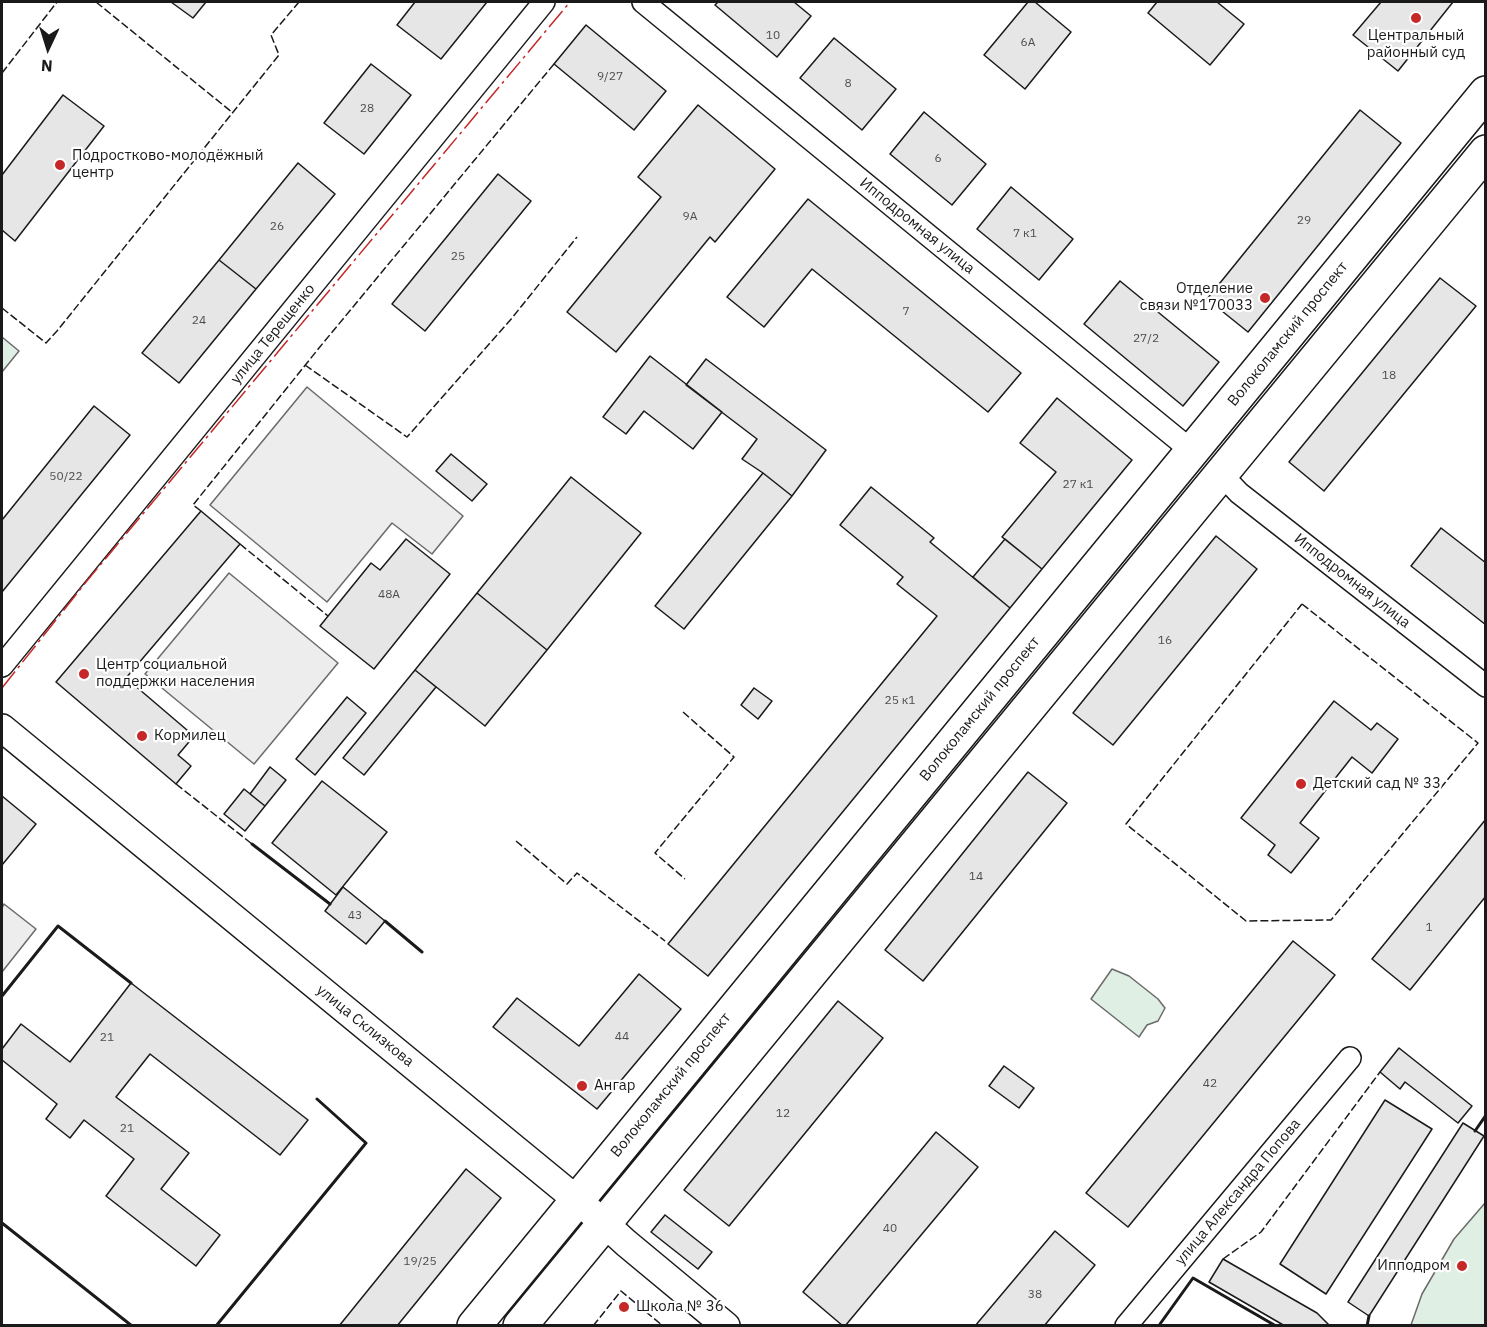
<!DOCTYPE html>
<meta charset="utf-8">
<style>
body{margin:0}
#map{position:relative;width:1487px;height:1327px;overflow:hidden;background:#fff;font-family:"IBM Plex Sans",sans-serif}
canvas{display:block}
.frame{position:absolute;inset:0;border:3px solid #1a1a1a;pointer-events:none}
.north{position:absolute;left:18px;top:18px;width:60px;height:60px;-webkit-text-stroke:4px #fff;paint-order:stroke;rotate:184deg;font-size:16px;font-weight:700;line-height:24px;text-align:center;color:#1a1a1a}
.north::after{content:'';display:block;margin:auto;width:21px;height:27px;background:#1a1a1a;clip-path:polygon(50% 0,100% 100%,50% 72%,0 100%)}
</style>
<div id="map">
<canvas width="1487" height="1327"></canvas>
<div class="frame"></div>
<div class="north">N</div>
</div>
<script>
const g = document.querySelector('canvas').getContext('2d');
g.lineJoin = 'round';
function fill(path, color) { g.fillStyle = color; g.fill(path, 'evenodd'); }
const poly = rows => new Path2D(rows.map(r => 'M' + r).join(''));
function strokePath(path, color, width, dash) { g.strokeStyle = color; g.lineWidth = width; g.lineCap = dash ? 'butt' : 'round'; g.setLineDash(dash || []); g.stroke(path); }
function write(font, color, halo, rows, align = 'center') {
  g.font = font + ' "IBM Plex Sans",sans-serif'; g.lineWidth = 4.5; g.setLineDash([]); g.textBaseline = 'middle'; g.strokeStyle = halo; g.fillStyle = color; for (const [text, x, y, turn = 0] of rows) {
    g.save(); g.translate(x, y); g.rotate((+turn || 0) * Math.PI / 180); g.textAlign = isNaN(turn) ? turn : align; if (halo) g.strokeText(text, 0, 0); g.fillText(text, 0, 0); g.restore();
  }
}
const green = poly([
 [2,337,19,351,2,372,2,337],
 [1112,969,1129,976,1158,999,1165,1008,1158,1021,1147,1025,1139,1037,1091,999,1112,969],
 [1485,1203,1485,1325,1411,1325,1422,1294,1454,1239,1485,1203]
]);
const parking = poly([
 [307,387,463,516,432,554,392,523,327,602,210,505,307,387],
 [229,573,338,663,254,764,145,674,229,573],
 [4,904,36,929,2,972,2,908,4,904]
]);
const building = poly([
 [171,2,206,2,193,18,171,2],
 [415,2,487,2,441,59,397,25,415,2],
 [718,2,794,2,811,16,777,57,715,5,718,2],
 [1028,2,1035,2,1071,32,1025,89,984,55,1028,2],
 [1157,2,1217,2,1244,24,1210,65,1148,13,1157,2],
 [1381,2,1453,2,1398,71,1353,35,1381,2],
 [586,25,666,91,634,130,554,64,586,25],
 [834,38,896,89,862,130,800,78,834,38],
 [371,64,411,95,364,154,324,123,371,64],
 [63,95,104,126,15,241,2,230,2,175,63,95],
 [698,105,775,169,715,242,710,237,616,352,567,312,661,197,638,177,698,105],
 [1360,110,1401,143,1248,332,1207,299,1360,110],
 [924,112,986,164,952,205,890,154,924,112],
 [298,163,335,194,256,289,219,260,298,163],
 [498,174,531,201,425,331,392,304,498,174],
 [1011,187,1073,239,1039,280,977,229,1011,187],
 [808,199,1021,373,988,412,812,269,764,327,727,297,808,199],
 [219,260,256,289,179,383,142,353,219,260],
 [1440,278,1476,306,1324,491,1289,462,1440,278],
 [1120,281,1219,362,1183,406,1084,324,1120,281],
 [650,356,722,412,693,449,644,411,626,434,603,417,650,356],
 [706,359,826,450,792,496,763,473,742,459,757,439,686,385,706,359],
 [1057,398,1132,460,1042,569,1002,537,1056,472,1020,443,1057,398],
 [94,406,130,435,2,592,2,520,94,406],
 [451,454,487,484,472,501,436,471,451,454],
 [763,473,792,496,684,629,655,606,763,473],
 [571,477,641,533,547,650,477,593,571,477],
 [871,487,934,538,930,542,1010,608,708,976,668,944,937,616,897,584,903,577,840,525,871,487],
 [201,511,240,544,126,678,194,736,178,755,191,766,176,784,56,682,201,511],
 [1441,528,1486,563,1486,625,1411,566,1441,528],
 [1216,536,1257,569,1113,745,1073,713,1216,536],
 [406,539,450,574,374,669,320,626,371,563,380,570,406,539],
 [1005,539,1042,569,1010,608,973,577,1005,539],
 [477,593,547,650,485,726,415,670,477,593],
 [415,670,436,687,364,775,343,758,415,670],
 [754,688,772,701,758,719,741,705,754,688],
 [347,697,366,713,315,775,296,759,347,697],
 [1334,701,1371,730,1377,723,1398,739,1372,773,1352,757,1300,823,1319,838,1291,873,1268,855,1275,845,1241,818,1334,701],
 [270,767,286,780,265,806,250,794,270,767],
 [1028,772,1067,803,923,981,885,950,1028,772],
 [322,781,387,832,336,895,272,843,322,781],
 [244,789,265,806,245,831,224,814,244,789],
 [2,796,36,824,2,865,2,796],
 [1486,819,1486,896,1410,990,1372,959,1486,819],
 [343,887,385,921,366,944,325,911,343,887],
 [1293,941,1335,975,1128,1227,1086,1193,1293,941],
 [639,974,681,1009,597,1109,493,1027,517,998,579,1046,639,974],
 [131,983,308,1120,280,1155,150,1054,116,1097,189,1153,161,1189,220,1235,196,1266,106,1196,134,1159,84,1120,70,1138,46,1119,57,1104,2,1060,2,1049,21,1024,70,1062,131,983],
 [838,1001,883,1038,729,1226,684,1190,838,1001],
 [1399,1048,1472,1106,1458,1123,1405,1082,1400,1089,1380,1072,1399,1048],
 [1004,1066,1034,1088,1019,1108,989,1086,1004,1066],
 [1385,1100,1432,1129,1326,1294,1280,1264,1385,1100],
 [1463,1123,1484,1136,1369,1316,1348,1302,1463,1123],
 [936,1132,978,1167,845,1326,843,1326,803,1292,936,1132],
 [466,1169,501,1198,397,1326,339,1326,466,1169],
 [665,1215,712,1252,698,1269,651,1232,665,1215],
 [1055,1231,1095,1265,1044,1326,975,1326,1055,1231],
 [1223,1259,1317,1313,1330,1326,1285,1326,1209,1282,1223,1259]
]);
const minor = poly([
 [643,2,1192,451],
 [1221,474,1239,493,1486,686],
 [2,666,544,2],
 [1126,1326,1350,1058]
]);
const tertiary = poly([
 [2,728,577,1200,604,1223,626,1243,726,1326]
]);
const primary = poly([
 [474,1326,1486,93],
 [520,1326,1486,152]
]);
const fence = poly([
 [96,2,233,113],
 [2,73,57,2],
 [2,308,46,343,57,331,279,55,271,35,299,2],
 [305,365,407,437,512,318,577,237],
 [201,511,193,505,319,348,554,64],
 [240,544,328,616],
 [1302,604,1478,743,1331,920,1246,921,1126,824,1302,604],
 [683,712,734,757,655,853,685,879],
 [176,784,252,844],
 [516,841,567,884,577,873,665,941],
 [1223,1259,1261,1232,1380,1072],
 [593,1326,621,1291,663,1326]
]);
const wall = poly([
 [252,844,330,904],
 [385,921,422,952],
 [2,996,58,926,131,983],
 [1475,1131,1486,1115],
 [2,1223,132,1326],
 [216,1326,366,1143,317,1099],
 [1162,1326,1160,1324,1193,1278,1276,1326],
 [1367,1326,1369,1316]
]);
const power = poly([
 [2,688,86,582,570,2]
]);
const markers = [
 [1416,18,6,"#c62828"],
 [60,165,6,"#c62828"],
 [1265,298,6,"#c62828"],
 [84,674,6,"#c62828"],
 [142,736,6,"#c62828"],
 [1301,784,6,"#c62828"],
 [582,1086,6,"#c62828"],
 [1462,1266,6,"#c62828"],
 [624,1307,6,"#c62828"]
];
const numberNames = [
 ["10",773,36],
 ["6А",1028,43],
 ["9/27",610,77],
 ["8",848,84],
 ["28",367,109],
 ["6",938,159],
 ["9А",690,217],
 ["29",1304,221],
 ["26",277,227],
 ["7 к1",1025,234],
 ["25",458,257],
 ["7",906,312],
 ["24",199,321],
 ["27/2",1146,339],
 ["18",1389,376],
 ["50/22",66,477],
 ["27 к1",1078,485],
 ["48А",389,595],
 ["16",1165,641],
 ["25 к1",900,701],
 ["14",976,877],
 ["43",355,916],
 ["1",1429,928],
 ["44",622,1037],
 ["21",107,1038],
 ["42",1210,1084],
 ["12",783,1114],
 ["21",127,1129],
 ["40",890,1229],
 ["19/25",420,1262],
 ["38",1035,1295]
];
const poiNames = [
 ["Центральный",1416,36,"center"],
 ["районный суд",1416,53,"center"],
 ["Подростково-молодёжный",72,156],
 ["центр",72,173],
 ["Отделение",1253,289,"right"],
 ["связи №170033",1253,306,"right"],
 ["Центр социальной",96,665],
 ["поддержки населения",96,682],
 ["Кормилец",154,736],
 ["Детский сад № 33",1313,784],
 ["Ангар",594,1086],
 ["Ипподром",1450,1266,"right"],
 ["Школа № 36",636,1307]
];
const streetNames = [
 ["Ипподромная улица",917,226,39],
 ["улица Терещенко",273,334,-51],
 ["Волоколамский проспект",1288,334,-51],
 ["Ипподромная улица",1352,581,38],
 ["Волоколамский проспект",980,709,-51],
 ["улица Склизкова",365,1026,39],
 ["Волоколамский проспект",671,1085,-51],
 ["улица Александра Попова",1238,1192,-50]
];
fill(green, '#e0efe3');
strokePath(green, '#6a6a6a', 1.5);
fill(parking, '#ededed');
strokePath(parking, '#6a6a6a', 1.5);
fill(building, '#e6e6e6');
strokePath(building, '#1a1a1a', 1.5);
strokePath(minor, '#1a1a1a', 24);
strokePath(tertiary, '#1a1a1a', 30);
strokePath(primary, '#1a1a1a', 36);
strokePath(minor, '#fff', 21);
strokePath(tertiary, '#fff', 27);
strokePath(primary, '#fff', 33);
strokePath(fence, '#1a1a1a', 1.5, [8, 3]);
strokePath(wall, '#1a1a1a', 3);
strokePath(power, '#c62828', 1.5, [21, 4.5, 3, 4.5]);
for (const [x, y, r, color] of markers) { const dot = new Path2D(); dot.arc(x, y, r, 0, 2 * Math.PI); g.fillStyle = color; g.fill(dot); strokePath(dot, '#fff', 2); }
write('12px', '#4d4d4d', null, numberNames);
write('15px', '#1a1a1a', '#fff', poiNames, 'left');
write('15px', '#1a1a1a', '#fff', streetNames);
</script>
